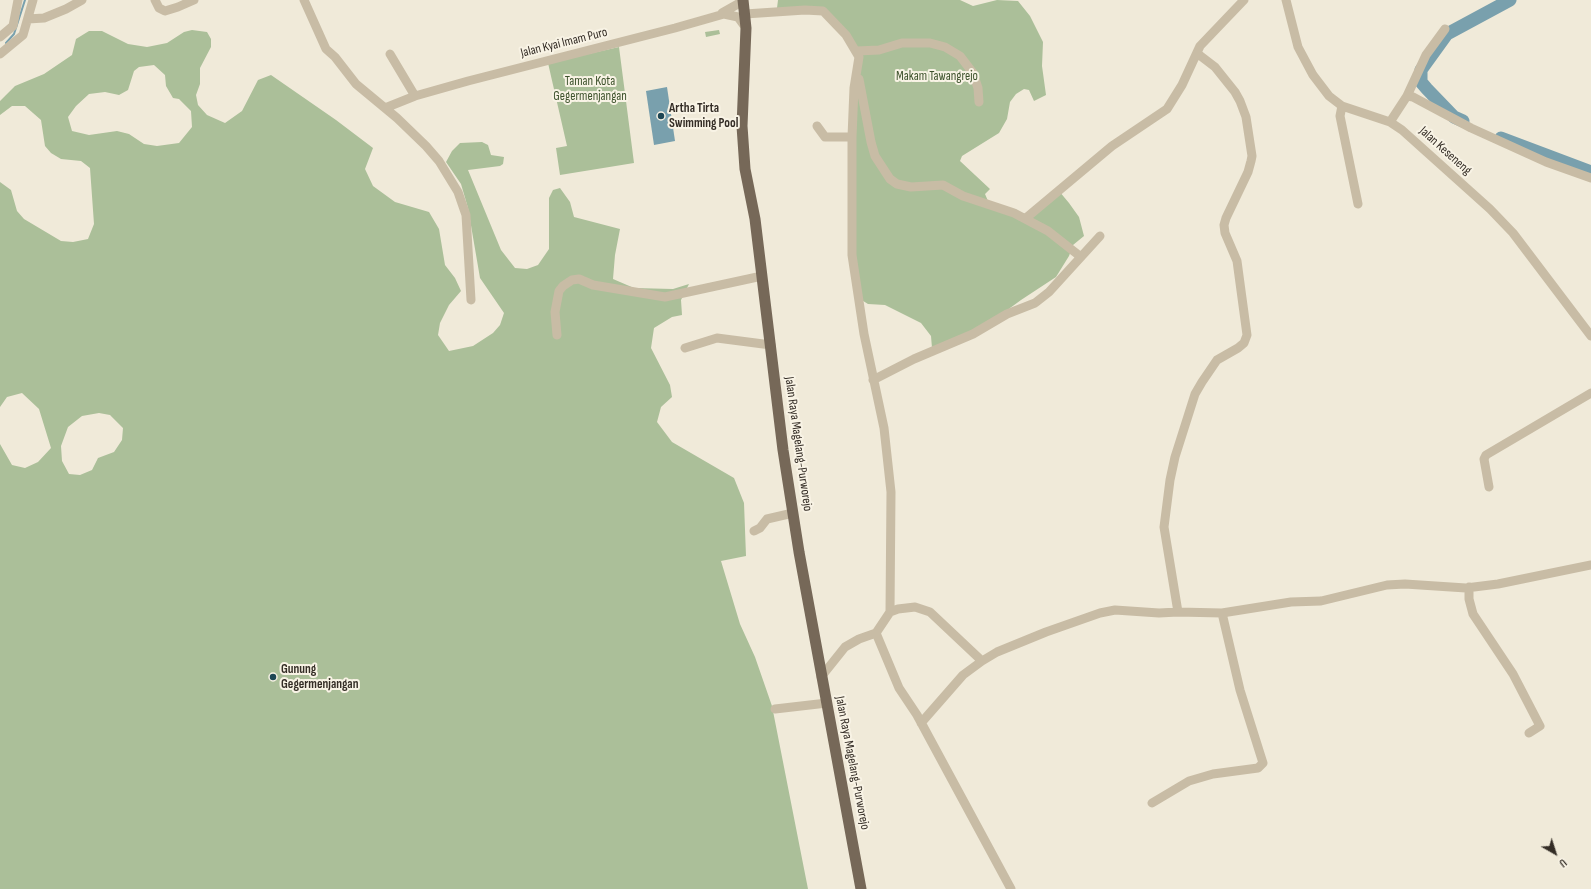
<!DOCTYPE html>
<style>
body{margin:0}
#map{position:relative;width:1591px;height:889px;overflow:hidden;background:#f0ead9;font-family:"Sofia Sans Condensed",sans-serif}
canvas{display:block}
.north{position:absolute;left:1535px;top:833px;width:40px;height:40px;-webkit-text-stroke:3px #f8f3e5;paint-order:stroke;rotate:141deg;font-size:11px;font-weight:700;line-height:16px;text-align:center;color:#342d26}
.north::after{content:'';display:block;margin:auto;width:14px;height:18px;background:#342d26;clip-path:polygon(50% 0,100% 100%,50% 72%,0 100%)}
</style>
<div id="map">
<canvas width="1591" height="889"></canvas>
<div class="north">U</div>
</div>
<script>
const g = document.querySelector('canvas').getContext('2d');
g.lineJoin = 'round';
function fill(path, color) { g.fillStyle = color; g.fill(path, 'evenodd'); }
const poly = rows => new Path2D(rows.map(r => 'M' + r).join(''));
function strokePath(path, color, width, dash) { g.strokeStyle = color; g.lineWidth = width; g.lineCap = dash ? 'butt' : 'round'; g.setLineDash(dash || []); g.stroke(path); }
function write(font, color, halo, rows, align = 'center') {
  g.font = font + ' "Sofia Sans Condensed",sans-serif'; g.lineWidth = 4; g.setLineDash([]); g.textBaseline = 'middle'; g.strokeStyle = halo; g.fillStyle = color; for (const [text, x, y, turn = 0] of rows) {
    g.save(); g.translate(x, y); g.rotate((+turn || 0) * Math.PI / 180); g.textAlign = isNaN(turn) ? turn : align; if (halo) g.strokeText(text, 0, 0); g.fillText(text, 0, 0); g.restore();
  }
}
const green = poly([
 [778,0,960,0,973,6,997,0,1018,1,1030,16,1043,42,1042,66,1046,95,1034,101,1029,90,1024,89,1016,94,1010,102,1007,119,999,133,962,156,960,161,990,189,985,194,988,201,1018,213,1028,214,1059,191,1069,203,1079,217,1084,236,1073,245,1069,256,1056,277,1021,300,976,333,932,348,931,336,921,323,885,305,868,304,860,299,856,267,855,50,821,8,777,8],
 [192,30,207,32,211,39,211,47,200,68,200,84,196,95,198,105,207,115,225,123,242,111,258,80,271,75,336,120,373,148,365,169,373,186,395,202,429,212,439,229,445,265,455,278,461,291,449,305,440,323,438,335,449,351,473,346,493,333,500,325,504,313,480,278,468,208,461,184,446,162,452,151,460,143,482,142,488,145,491,155,504,157,503,164,500,166,468,170,501,250,515,268,527,269,538,265,549,249,549,198,553,190,560,188,570,202,574,217,620,229,615,255,613,279,634,288,673,289,689,284,681,300,682,315,672,317,654,328,651,348,670,385,672,397,661,407,657,422,672,442,734,478,744,503,746,556,721,561,740,624,755,657,772,706,808,889,0,889,0,444,12,465,25,468,38,462,51,448,39,409,22,393,7,397,0,407,0,182,11,190,17,211,24,219,61,241,73,242,88,239,94,224,90,168,81,161,61,159,51,153,45,146,41,120,25,106,12,106,0,115,0,101,15,86,44,74,72,55,76,39,89,31,102,31,128,44,147,47,167,43,184,32],
 [154,65,165,75,166,86,173,98,179,99,191,111,192,127,179,143,157,146,144,144,129,134,117,131,89,135,72,131,68,117,76,106,89,94,105,92,119,95,128,90,134,71,139,67],
 [99,413,110,415,123,428,122,440,114,452,98,458,92,470,80,475,69,474,62,461,61,446,68,427,82,416],
 [719,30,720,34,706,37,705,32],
 [619,47,634,163,560,175,556,148,567,146,548,63]
]);
const water = poly([
 [667,87,675,141,654,145,646,91]
]);
const stream = poly([
 [6,43,14,34,25,0]
]);
const river = poly([
 [1463,121,1454,117,1427,89,1421,82,1421,70,1447,34,1510,0],
 [1501,138,1591,172]
]);
const minor = poly([
 [155,0,159,8,165,11,178,7,194,0],
 [304,0,326,49,335,57,356,84,397,118,426,146,439,161,458,192,466,215,471,300],
 [1286,0,1298,47,1313,75,1329,96,1342,106,1390,122,1402,130,1490,209,1513,233,1591,336],
 [722,13,743,1],
 [745,14,805,10,823,11,846,35,859,57,854,88,852,137,852,255,864,334,884,428,891,492,890,612,876,633,899,688,917,715,1011,889],
 [28,19,44,18,66,9,82,0],
 [0,37,13,26,18,0],
 [857,51,879,50,902,43,930,43,945,47,960,56,973,73,978,88,979,102],
 [0,54,23,35,33,0],
 [390,54,415,96],
 [859,79,871,142,875,156,890,179,897,184,911,187,943,185,963,196,1014,213,1048,231,1081,257],
 [1407,96,1413,97,1471,128,1546,162,1591,178],
 [1342,106,1340,116,1358,204],
 [385,108,415,96,468,81,675,28,724,14,738,17,746,28],
 [1390,122,1407,96,1426,55,1445,29],
 [817,126,825,137,852,137],
 [1026,218,1112,146,1167,109,1182,85,1200,46,1244,0],
 [557,335,555,312,559,291,563,286,572,280,579,279,593,285,665,297,762,276],
 [685,348,717,338,771,345],
 [873,380,914,359,973,334,1007,314,1035,303,1049,292,1100,236],
 [1489,487,1484,459,1486,455,1591,393],
 [754,531,760,528,767,519,793,513],
 [1469,587,1469,599,1473,614,1513,674,1540,726,1529,733],
 [890,612,898,609,915,607,930,612,982,661],
 [1178,612,1164,527,1170,480,1175,457,1195,394,1202,382,1217,360,1238,348,1244,343,1247,335,1237,261,1225,233,1224,225,1226,218,1248,172,1251,161,1252,156,1246,117,1240,101,1235,92,1215,67,1198,54],
 [821,677,845,647,859,639,876,633],
 [775,709,827,703],
 [921,723,963,675,982,661,997,652,1046,632,1100,613,1115,610,1159,613,1178,612,1222,613,1291,602,1321,601,1387,585,1405,584,1466,588,1498,584,1591,565],
 [1152,803,1189,781,1213,774,1258,768,1263,763,1240,690,1222,613]
]);
const major = poly([
 [743,0,746,28,742,126,745,169,755,219,783,450,799,552,861,889]
]);
const markers = [
 [661,116,4,"#1d4654"],
 [273,677,4,"#1d4654"]
];
const streetNames = [
 ["Jalan Kyai Imam Puro",564,43,-14],
 ["Jalan Keseneng",1445,151,42],
 ["Jalan Raya Magelang-Purworejo",798,444,82],
 ["Jalan Raya Magelang-Purworejo",852,763,79]
];
const parkNames = [
 ["Makam Tawangrejo",937,77],
 ["Taman Kota",590,82],
 ["Gegermenjangan",590,97]
];
const poiNames = [
 ["Artha Tirta",669,109],
 ["Swimming Pool",669,124],
 ["Gunung",281,670],
 ["Gegermenjangan",281,685]
];
fill(green, '#abbf99');
fill(water, '#79a0ad');
strokePath(stream, '#79a0ad', 2);
strokePath(river, '#79a0ad', 13);
strokePath(minor, '#c8bca5', 9);
strokePath(major, '#766858', 11);
for (const [x, y, r, color] of markers) { const dot = new Path2D(); dot.arc(x, y, r, 0, 2 * Math.PI); g.fillStyle = color; g.fill(dot); strokePath(dot, '#f8f3e5', 1.5); }
write('13px', '#342d26', '#f8f3e5', streetNames);
write('13px', '#3c512b', '#f8f3e5', parkNames);
write('bold 13px', '#342d26', '#f8f3e5', poiNames, 'left');
</script>
